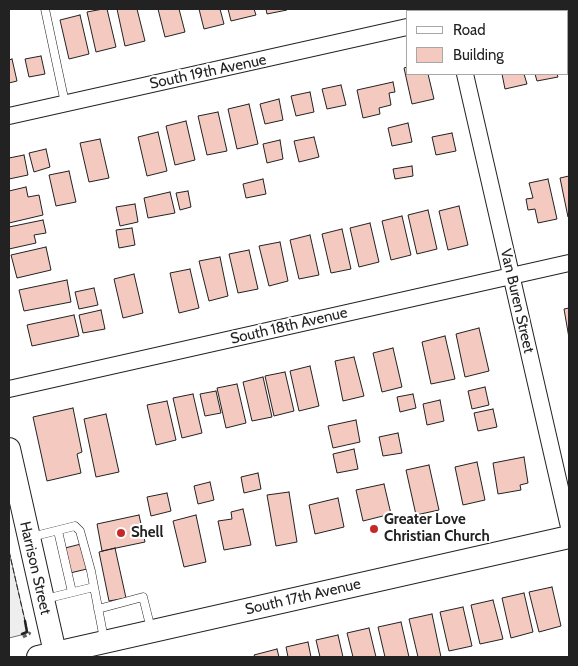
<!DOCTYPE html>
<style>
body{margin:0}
#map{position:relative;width:578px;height:666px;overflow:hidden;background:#fff;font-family:Cabin,sans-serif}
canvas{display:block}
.frame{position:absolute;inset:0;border:10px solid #222;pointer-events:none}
.legend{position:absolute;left:406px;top:10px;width:162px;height:65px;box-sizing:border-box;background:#fff;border:1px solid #a7a7a7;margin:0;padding:6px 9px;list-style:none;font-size:15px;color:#222}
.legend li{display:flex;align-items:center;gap:10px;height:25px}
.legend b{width:25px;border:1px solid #a7a7a7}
</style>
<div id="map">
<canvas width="578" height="666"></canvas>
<div class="frame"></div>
<ul class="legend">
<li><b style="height:6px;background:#fff"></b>Road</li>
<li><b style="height:14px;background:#f3c9c0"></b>Building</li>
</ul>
</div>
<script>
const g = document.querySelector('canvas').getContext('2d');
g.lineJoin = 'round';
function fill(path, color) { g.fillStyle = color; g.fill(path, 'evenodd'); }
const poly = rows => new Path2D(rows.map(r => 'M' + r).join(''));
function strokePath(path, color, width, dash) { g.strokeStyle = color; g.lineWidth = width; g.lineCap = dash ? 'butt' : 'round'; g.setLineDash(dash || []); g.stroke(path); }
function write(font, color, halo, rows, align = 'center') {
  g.font = font + ' Cabin,sans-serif'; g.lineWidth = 4; g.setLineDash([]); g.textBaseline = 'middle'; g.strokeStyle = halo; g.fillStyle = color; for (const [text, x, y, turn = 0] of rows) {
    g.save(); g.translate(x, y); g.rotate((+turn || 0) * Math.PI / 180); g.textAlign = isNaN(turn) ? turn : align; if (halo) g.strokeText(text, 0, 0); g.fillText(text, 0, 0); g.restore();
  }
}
const green = poly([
 [9,551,27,629,25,634,9,638,9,551]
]);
const building = poly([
 [103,9,107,9,116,47,96,52,87,12,103,9],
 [117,9,137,9,145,41,125,46,117,9],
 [158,9,179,9,185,32,165,37,158,9],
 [199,9,220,9,224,24,204,29,199,9],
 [228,9,254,9,256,15,231,21,228,9],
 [266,9,286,9,287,10,267,14,266,9],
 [80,15,89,54,69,59,60,20,80,15],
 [567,34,569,34,569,68,567,69,567,34],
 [41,56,45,74,29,77,25,59,41,56],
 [12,59,17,81,9,83,9,60,12,59],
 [407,67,407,74,428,74,434,99,412,104,404,68,407,67],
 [502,74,524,74,527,84,505,89,502,74],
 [535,74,557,74,558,77,537,81,535,74],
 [393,82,395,92,389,93,391,105,379,108,380,114,363,118,357,90,393,82],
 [341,85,346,105,327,109,322,89,341,85],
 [310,92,314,112,296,116,291,96,310,92],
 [279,99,283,120,265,124,260,104,279,99],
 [249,104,258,144,237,149,228,109,249,104],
 [218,112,227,151,207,155,198,116,218,112],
 [186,121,195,160,175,165,166,126,186,121],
 [408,123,412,142,392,146,388,128,408,123],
 [158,132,167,171,147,176,138,137,158,132],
 [452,133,456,151,436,155,432,137,452,133],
 [314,137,319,157,299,162,294,141,314,137],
 [100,139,109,178,89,182,80,143,100,139],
 [280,140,283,159,267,163,263,144,280,140],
 [46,149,50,167,34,172,29,153,46,149],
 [24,155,28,175,9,179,9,158,24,155],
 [412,166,413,176,395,179,393,169,412,166],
 [69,171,76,202,56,206,49,175,69,171],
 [569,176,569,216,568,217,560,178,569,176],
 [263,179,266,194,246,198,243,184,263,179],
 [548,179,557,219,538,223,535,209,528,210,526,199,533,198,529,183,548,179],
 [26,187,28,197,39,195,43,215,9,223,9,191,26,187],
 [188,191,191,207,180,210,176,193,188,191],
 [170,192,175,213,148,218,144,198,170,192],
 [135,204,138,222,120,226,116,207,135,204],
 [459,206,468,245,448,250,439,211,459,206],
 [428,210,437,249,417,254,408,215,428,210],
 [402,216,411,255,391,260,382,221,402,216],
 [43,220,46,233,34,235,36,243,9,249,9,227,43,220],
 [370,223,379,262,359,267,350,228,370,223],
 [132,228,135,245,119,248,116,230,132,228],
 [342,229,351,269,331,273,322,234,342,229],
 [310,235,319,275,299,279,290,240,310,235],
 [280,242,288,281,269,286,259,246,280,242],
 [46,247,51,270,17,278,11,255,46,247],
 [249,250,258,289,238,293,229,254,249,250],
 [220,257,228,296,209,301,199,261,220,257],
 [190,269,199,308,179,313,170,273,190,269],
 [134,274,143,313,123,318,114,279,134,274],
 [67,280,71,302,24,311,19,290,67,280],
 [94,288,98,305,79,309,75,292,94,288],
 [569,308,569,338,564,309,569,308],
 [101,310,105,329,83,333,79,315,101,310],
 [74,315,79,336,32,346,27,325,74,315],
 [479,328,489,371,465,377,456,334,479,328],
 [445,336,455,379,431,384,422,342,445,336],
 [393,348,402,387,382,392,373,353,393,348],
 [354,357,364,396,343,401,335,361,354,357],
 [310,366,319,406,299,411,290,371,310,366],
 [285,372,294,411,274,416,265,376,285,372],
 [263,377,272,417,252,421,243,382,263,377],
 [237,384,246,423,226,428,217,388,237,384],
 [485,387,489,405,472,409,468,391,485,387],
 [216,391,221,413,205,416,200,394,216,391],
 [193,394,202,433,182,438,173,398,193,394],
 [413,394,416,408,400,412,397,397,413,394],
 [440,400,444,421,427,425,423,404,440,400],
 [167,401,176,440,156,445,147,405,167,401],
 [73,408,82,452,77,454,81,473,47,481,33,417,73,408],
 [493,409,497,427,478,431,474,413,493,409],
 [106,414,119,472,96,477,84,419,106,414],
 [356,420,360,442,333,448,328,426,356,420],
 [398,433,402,453,383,456,379,437,398,433],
 [354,449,358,469,337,473,333,454,354,449],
 [524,457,528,483,520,485,521,490,498,494,493,463,524,457],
 [477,462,485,500,463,505,455,467,477,462],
 [429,465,439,510,416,515,406,470,429,465],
 [258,473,261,489,244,493,241,477,258,473],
 [210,482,214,500,198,504,194,486,210,482],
 [384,484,391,514,363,521,356,490,384,484],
 [289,492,297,542,276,546,267,495,289,492],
 [167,493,171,511,151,516,147,497,167,493],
 [338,498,344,527,315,534,309,505,338,498],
 [243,509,251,545,224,550,218,521,232,519,231,512,243,509],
 [139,515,145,542,102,551,97,524,139,515],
 [196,515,206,562,184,567,173,521,196,515],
 [81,544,87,569,70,573,65,548,81,544],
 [115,548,126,598,109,601,99,552,115,548],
 [552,587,561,626,539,632,529,592,552,587],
 [524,593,533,632,511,638,502,598,524,593],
 [493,600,503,639,480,644,471,605,493,600],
 [463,607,472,646,449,651,440,612,463,607],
 [432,614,441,657,418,657,409,619,432,614],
 [401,622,409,657,385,657,378,627,401,622],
 [369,628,376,657,353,657,347,633,369,628],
 [338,635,343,657,320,657,316,640,338,635],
 [308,642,311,657,288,657,286,647,308,642],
 [277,649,279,657,255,657,254,655,277,649]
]);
const path = poly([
 [23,637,29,634,30,632]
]);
const lane = poly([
 [45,9,65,103],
 [58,531,72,592],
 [31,537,75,526,80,531,91,571,104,639],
 [45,599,94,587],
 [98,609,143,597,151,629]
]);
const street = poly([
 [451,9,451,11],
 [478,11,489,9],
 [465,74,569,527],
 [9,116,407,27],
 [9,389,569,263]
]);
const secondary = poly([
 [9,449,56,657],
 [38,657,569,537]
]);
const fence = poly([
 [9,551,25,621]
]);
const wall = poly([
 [22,634,27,632,25,621]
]);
const markers = [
 [374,529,5,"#c62828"],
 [121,533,5,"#c62828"]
];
const streetNames = [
 ["South 19th Avenue",208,72,-12],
 ["Van Buren Street",517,301,77],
 ["South 18th Avenue",289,326,-13],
 ["Harrison Street",35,568,77],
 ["South 17th Avenue",303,597,-13]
];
const poiNames = [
 ["Greater Love",384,520],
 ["Christian Church",384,537],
 ["Shell",131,533]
];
fill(green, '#eee');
strokePath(green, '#6f6f6f', 1);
fill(building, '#f3c9c0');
strokePath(building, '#222', 1);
strokePath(lane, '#222', 9);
strokePath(street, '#222', 18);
strokePath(secondary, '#222', 24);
strokePath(path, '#646464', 3, [4, 2.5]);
strokePath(lane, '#fff', 8);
strokePath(street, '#fff', 16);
strokePath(secondary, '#fff', 22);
strokePath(fence, '#222', 1, [6, 2.5]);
strokePath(wall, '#222', 2.5);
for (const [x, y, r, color] of markers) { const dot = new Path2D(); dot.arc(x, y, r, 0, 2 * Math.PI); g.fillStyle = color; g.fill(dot); strokePath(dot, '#fff', 2); }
write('15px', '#222', '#fff', streetNames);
write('bold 15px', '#222', '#fff', poiNames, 'left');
</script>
